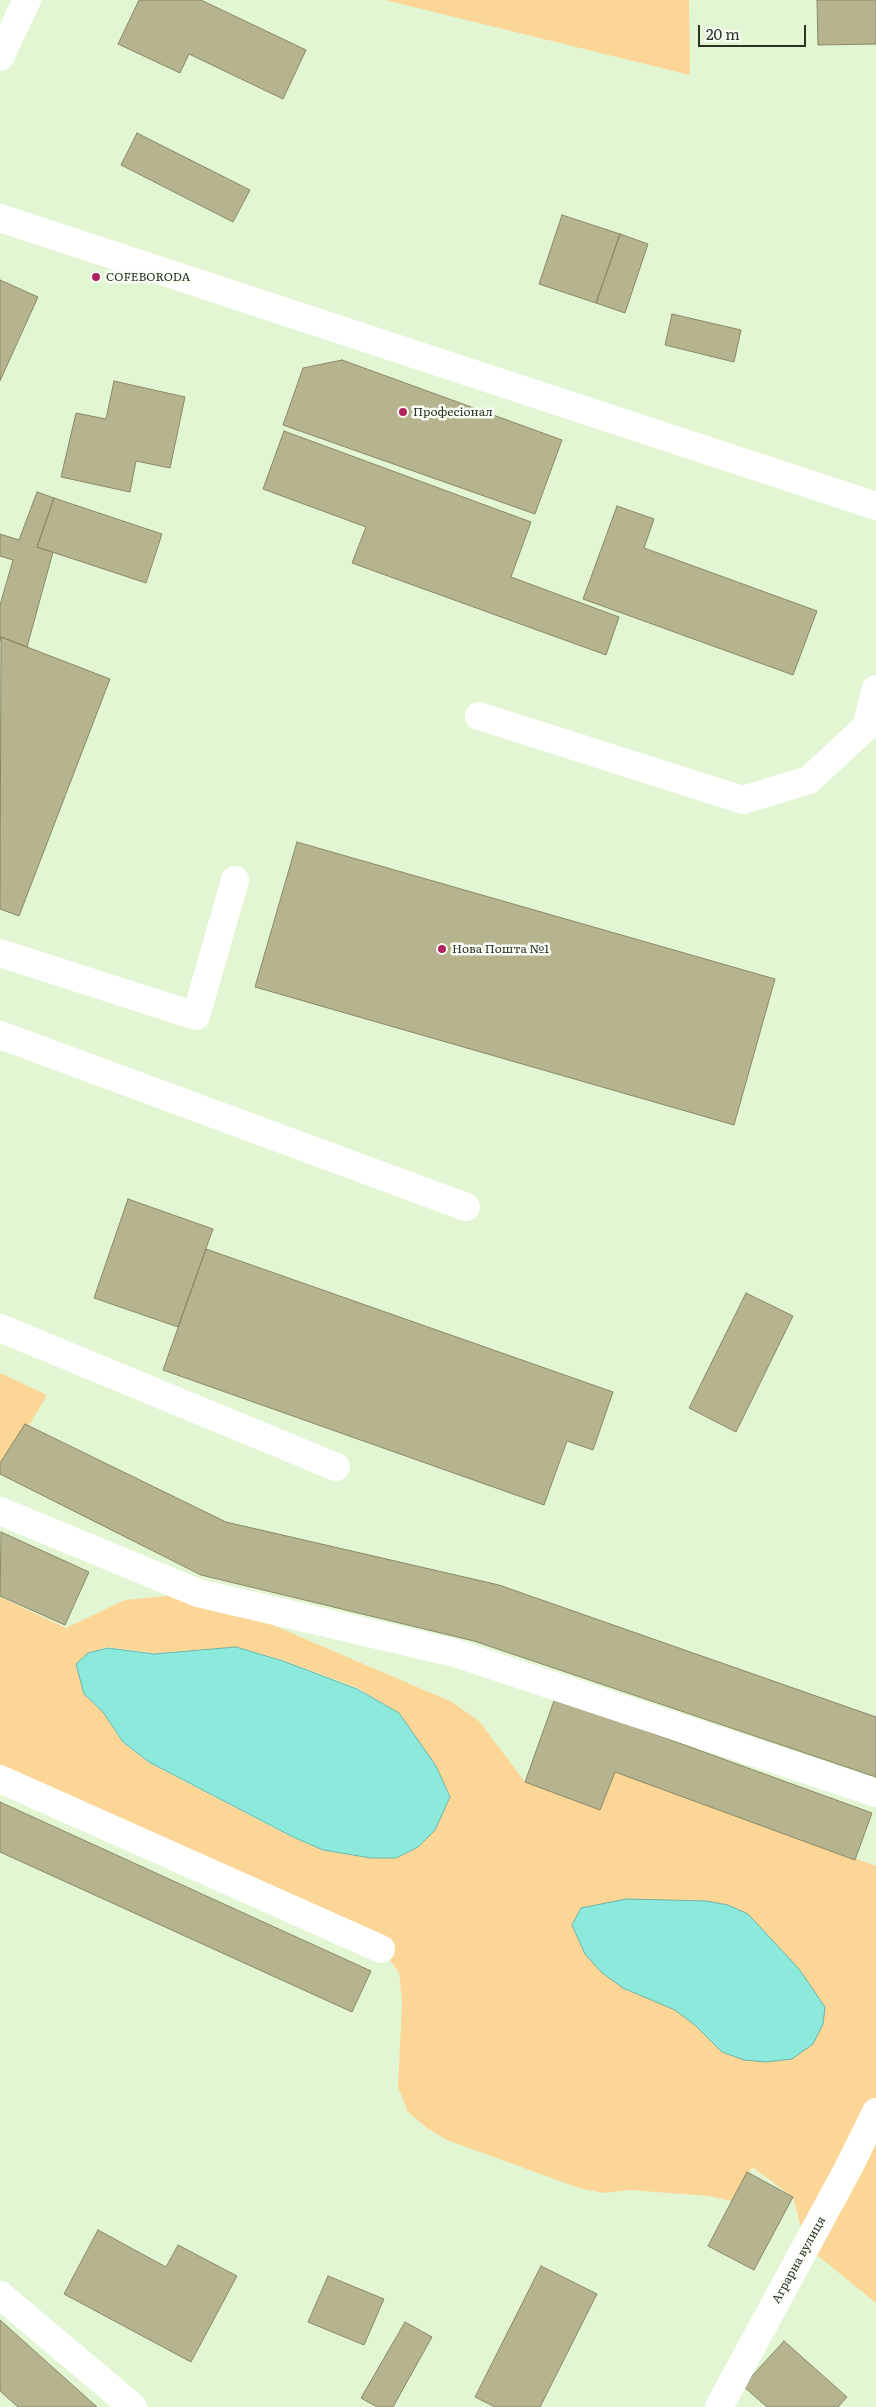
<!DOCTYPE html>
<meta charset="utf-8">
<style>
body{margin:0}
#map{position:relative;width:876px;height:2407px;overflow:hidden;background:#e3f6d4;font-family:Literata,serif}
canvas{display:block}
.scale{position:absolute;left:698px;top:25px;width:108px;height:22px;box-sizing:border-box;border:2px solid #2b3325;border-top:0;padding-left:6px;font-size:15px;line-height:18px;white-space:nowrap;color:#2b3325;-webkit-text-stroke:4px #fafef7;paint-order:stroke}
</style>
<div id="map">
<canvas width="876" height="2407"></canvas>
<div class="scale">20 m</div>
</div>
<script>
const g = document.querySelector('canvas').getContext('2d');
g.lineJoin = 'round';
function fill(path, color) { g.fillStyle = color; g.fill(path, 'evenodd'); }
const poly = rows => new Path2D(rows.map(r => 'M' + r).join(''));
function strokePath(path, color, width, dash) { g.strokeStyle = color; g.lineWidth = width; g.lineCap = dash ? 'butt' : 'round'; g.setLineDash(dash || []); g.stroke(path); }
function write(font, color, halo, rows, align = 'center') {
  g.font = font + ' Literata,serif'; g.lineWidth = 5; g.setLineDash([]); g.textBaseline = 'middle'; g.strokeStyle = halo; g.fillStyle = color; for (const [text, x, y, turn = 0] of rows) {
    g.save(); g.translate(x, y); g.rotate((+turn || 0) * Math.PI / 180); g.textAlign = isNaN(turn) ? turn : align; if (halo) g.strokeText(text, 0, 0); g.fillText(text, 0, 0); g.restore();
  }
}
const green = poly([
 [385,0,689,0,690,75],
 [0,1373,47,1395,0,1475],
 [198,1593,452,1702,479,1721,525,1782,600,1810,615,1772,876,1866,876,2303,806,2246,793,2197,752,2167,732,2201,708,2196,630,2190,604,2193,579,2188,447,2140,427,2128,408,2112,398,2087,402,2002,399,1972,381,1949,0,1779,0,1597,66,1628,125,1600],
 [108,1647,155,1653,237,1647,283,1660,358,1688,399,1713,436,1766,450,1797,418,1847,396,1858,372,1858,324,1851,291,1837,149,1763,123,1743,103,1712,84,1694,76,1664,89,1652]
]);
const water = poly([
 [236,1647,283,1661,357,1689,399,1713,436,1766,450,1797,435,1830,418,1847,396,1858,371,1858,323,1850,293,1837,149,1762,123,1742,103,1712,84,1694,76,1664,88,1653,108,1648,154,1654,236,1647],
 [626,1899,706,1901,728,1905,748,1914,799,1969,825,2007,823,2024,813,2044,792,2059,766,2062,744,2060,722,2052,696,2026,675,2010,623,1988,601,1972,585,1954,572,1925,581,1908,626,1899]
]);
const building = poly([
 [139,0,201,0,306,50,283,99,189,54,180,73,118,44,139,0],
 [817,0,876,0,876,44,818,45,817,0],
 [137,133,250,190,233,222,121,165,137,133],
 [562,215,620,234,596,303,539,284,562,215],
 [620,234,648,244,625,313,596,303,620,234],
 [0,280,38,297,0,381,0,280],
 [672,314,741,330,734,362,665,345,672,314],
 [342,360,562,440,535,514,283,425,303,368,342,360],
 [114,381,185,397,170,468,136,461,130,492,61,477,76,413,106,419,114,381],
 [284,431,531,522,511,577,619,617,606,655,352,563,366,527,263,489,284,431],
 [37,492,54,498,37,547,53,552,27,647,1,637,0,641,0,605,13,560,0,556,0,534,19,540,37,492],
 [54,498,162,534,146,583,37,547,54,498],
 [617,506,654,519,644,548,817,611,793,675,583,599,617,506],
 [1,637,110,679,19,916,0,909,1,637],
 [297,842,775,979,734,1125,255,987,297,842],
 [128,1199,213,1229,178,1327,94,1298,128,1199],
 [206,1249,613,1392,593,1450,567,1441,544,1505,163,1370,206,1249],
 [746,1293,793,1316,736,1432,689,1408,746,1293],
 [25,1424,226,1522,499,1585,876,1717,876,1777,474,1641,201,1575,0,1474,0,1463,25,1424],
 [1,1532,89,1572,65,1625,0,1596,1,1532],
 [555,1698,872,1813,855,1860,615,1772,600,1810,525,1782,555,1698],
 [0,1802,371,1971,352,2012,0,1852,0,1802],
 [747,2172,793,2197,754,2270,708,2246,747,2172],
 [98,2230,166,2267,178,2245,237,2276,191,2362,64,2294,98,2230],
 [541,2266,597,2294,540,2407,495,2407,475,2397,541,2266],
 [328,2276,384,2299,364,2345,308,2322,328,2276],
 [0,2320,97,2407,18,2407,0,2391,0,2320],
 [405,2322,432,2337,393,2407,377,2407,361,2398,405,2322],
 [784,2341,847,2397,838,2407,767,2407,743,2386,784,2341]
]);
const minor = poly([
 [0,57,27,0],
 [0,218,876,506],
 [479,716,743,800,809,780,866,727,876,689],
 [0,953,196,1016,235,880],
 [0,1035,466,1207],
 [0,1328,336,1467],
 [0,1511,198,1593,455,1653,876,1793],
 [0,1779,381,1949],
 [0,2295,133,2407],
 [719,2407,849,2167,876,2112]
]);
const markers = [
 [96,277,5,"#b0235d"],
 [403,412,5,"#b0235d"],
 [442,949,5,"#b0235d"]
];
const poiNames = [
 ["COFEBORODA",106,277],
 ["Професіонал",413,412],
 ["Нова Пошта №1",452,949]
];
const streetNames = [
 ["Аграрна вулиця",799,2260,-61]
];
fill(green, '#fcd697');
fill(water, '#8ceadc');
strokePath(water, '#6fb3a5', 1);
fill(building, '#b5b48f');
strokePath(building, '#8a8865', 1);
strokePath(minor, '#fff', 28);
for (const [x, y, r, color] of markers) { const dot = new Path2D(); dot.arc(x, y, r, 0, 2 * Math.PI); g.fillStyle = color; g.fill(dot); strokePath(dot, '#fafef7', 2); }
write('12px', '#2b3325', '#fafef7', poiNames, 'left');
write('12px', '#2b3325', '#fafef7', streetNames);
</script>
